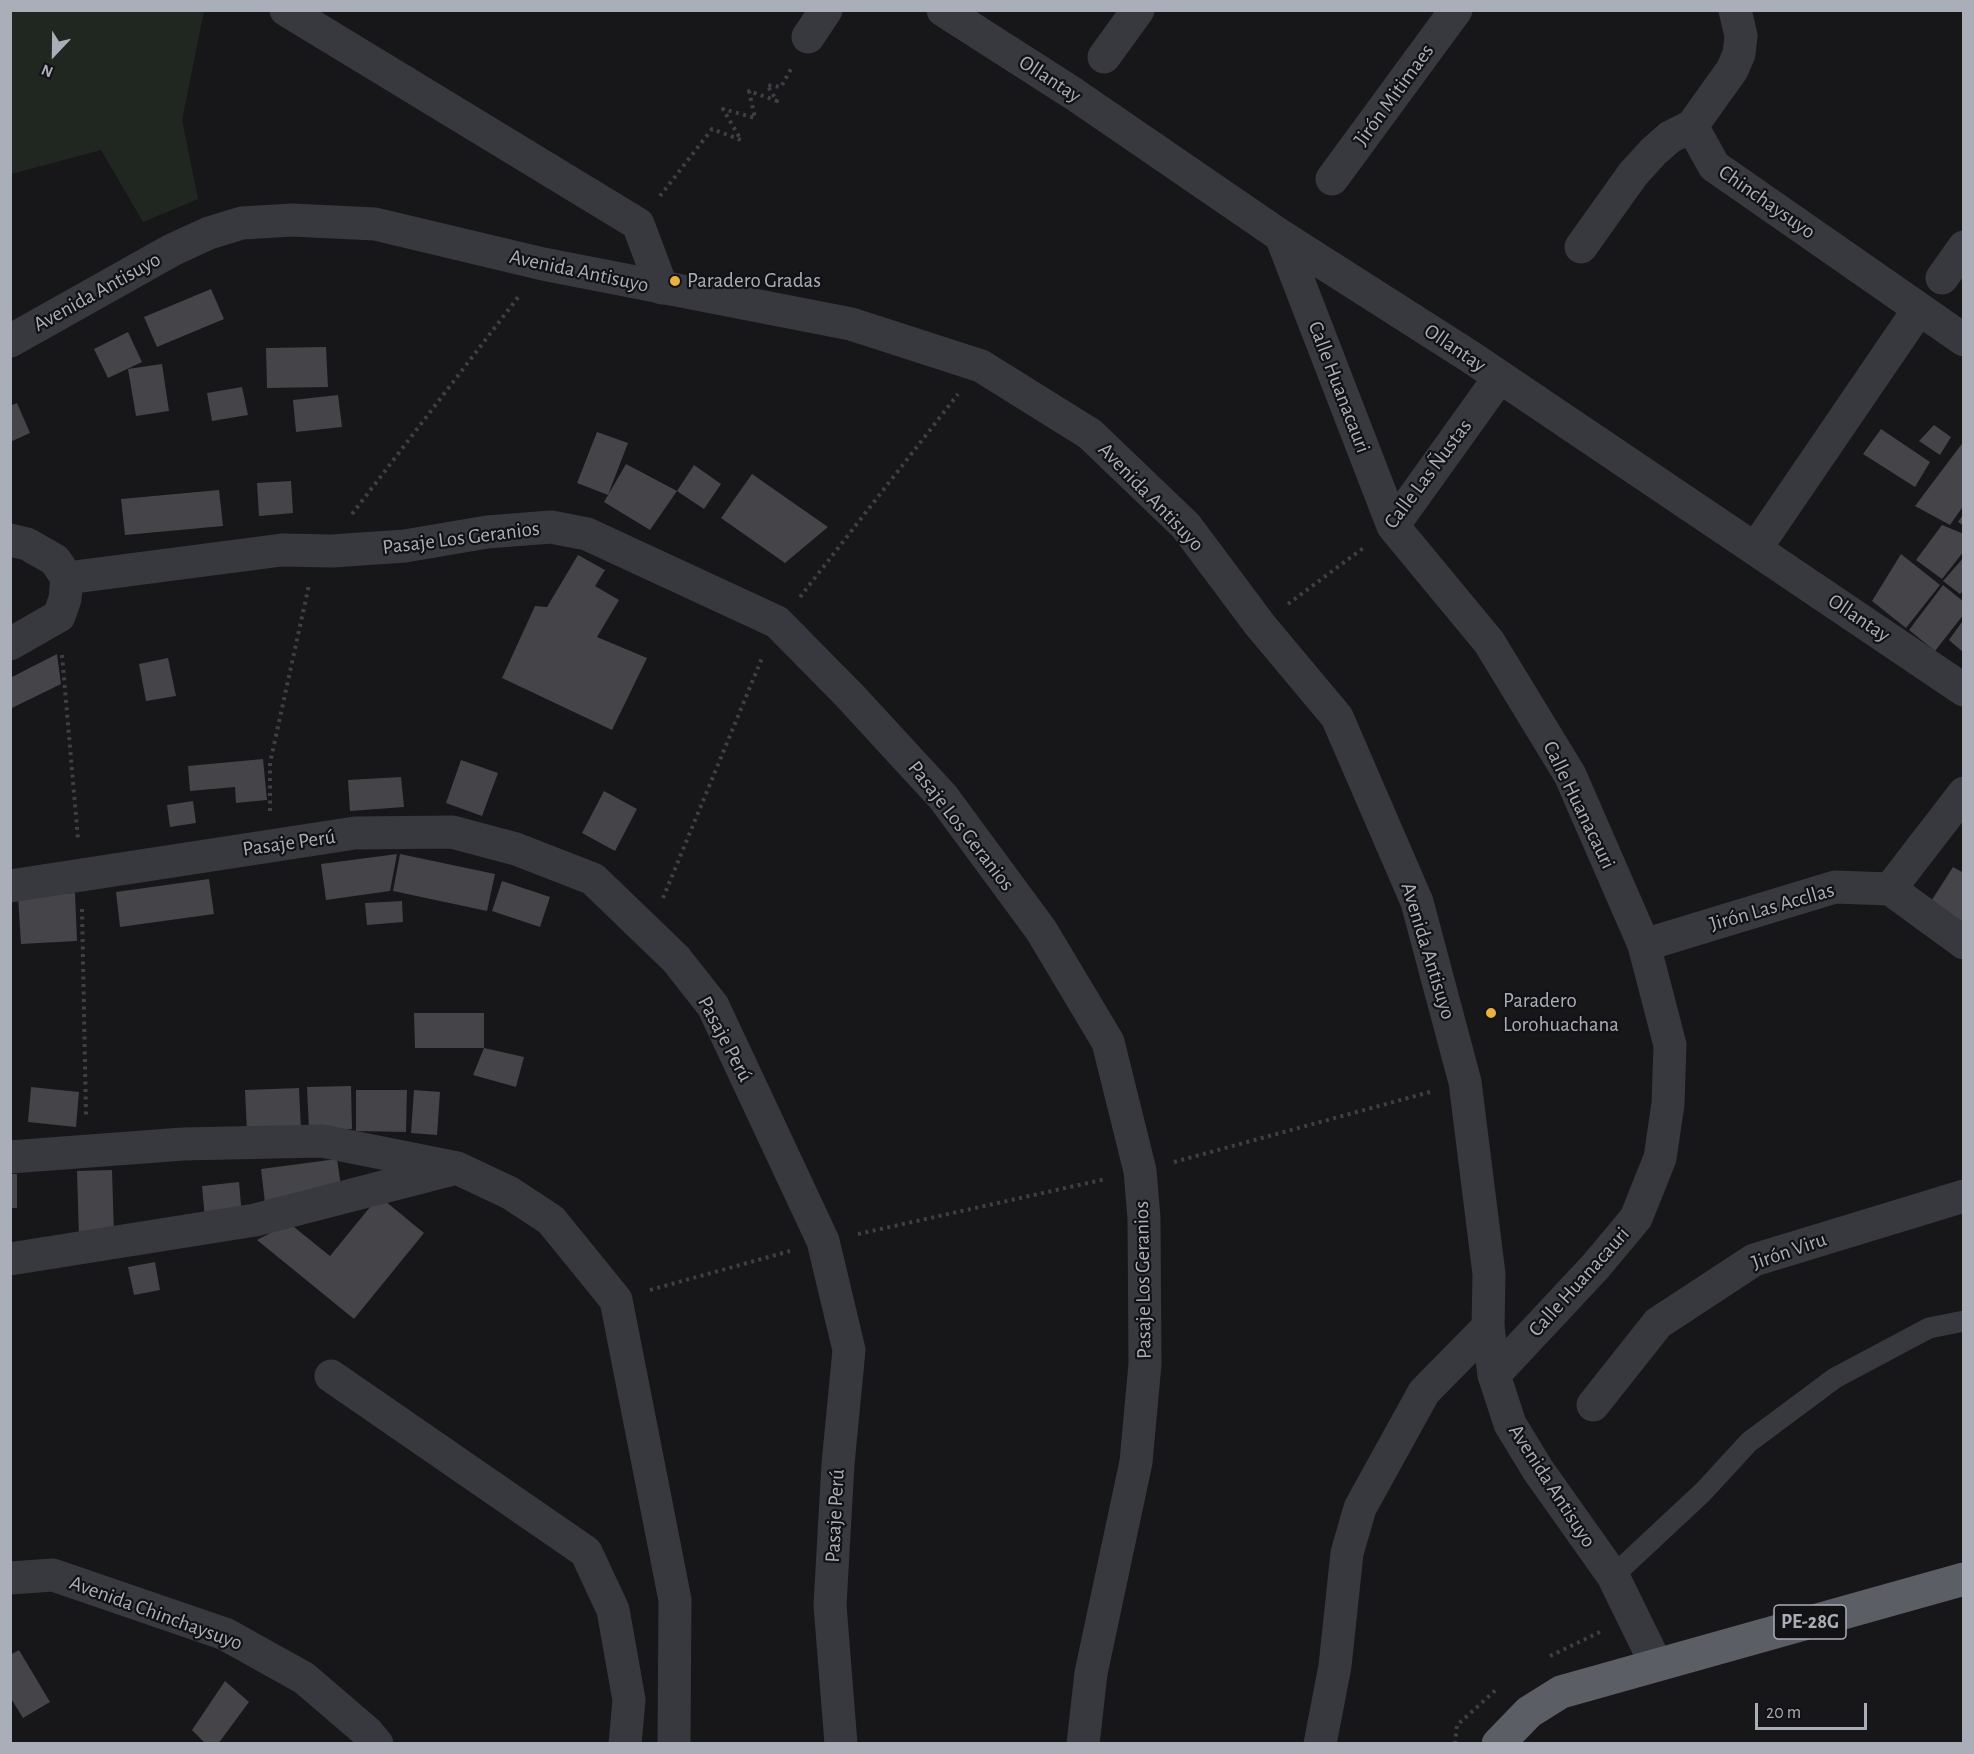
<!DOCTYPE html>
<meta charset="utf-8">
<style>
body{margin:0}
#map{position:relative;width:1974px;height:1754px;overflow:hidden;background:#171719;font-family:"Alegreya Sans",sans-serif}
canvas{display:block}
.frame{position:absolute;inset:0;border:12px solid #aaaeb8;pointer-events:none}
.north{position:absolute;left:24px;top:24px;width:60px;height:60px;-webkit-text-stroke:4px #121214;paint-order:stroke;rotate:202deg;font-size:16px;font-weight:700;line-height:24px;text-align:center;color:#aaaeb8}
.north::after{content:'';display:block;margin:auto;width:21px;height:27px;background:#aaaeb8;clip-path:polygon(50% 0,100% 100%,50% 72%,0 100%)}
.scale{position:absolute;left:1755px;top:1703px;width:112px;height:27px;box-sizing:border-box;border:3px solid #aaaeb8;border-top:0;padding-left:8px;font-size:18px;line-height:21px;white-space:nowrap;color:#aaaeb8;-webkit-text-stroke:4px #121214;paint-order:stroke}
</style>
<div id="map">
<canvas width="1974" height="1754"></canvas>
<div class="frame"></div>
<div class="north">N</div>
<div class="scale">20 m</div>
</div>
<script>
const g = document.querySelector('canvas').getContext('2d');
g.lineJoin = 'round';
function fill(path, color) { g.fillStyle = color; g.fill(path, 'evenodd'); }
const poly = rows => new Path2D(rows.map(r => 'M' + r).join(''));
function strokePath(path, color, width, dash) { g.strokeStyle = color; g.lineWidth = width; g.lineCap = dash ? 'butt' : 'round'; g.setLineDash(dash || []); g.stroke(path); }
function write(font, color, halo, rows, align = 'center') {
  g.font = font + ' "Alegreya Sans",sans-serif'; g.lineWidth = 4.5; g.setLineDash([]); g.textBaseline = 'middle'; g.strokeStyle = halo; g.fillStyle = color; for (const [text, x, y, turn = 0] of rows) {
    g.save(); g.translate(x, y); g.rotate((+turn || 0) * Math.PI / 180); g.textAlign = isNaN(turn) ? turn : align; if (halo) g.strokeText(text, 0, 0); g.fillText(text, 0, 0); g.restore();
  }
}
const green = poly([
 [11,10,204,11,182,120,198,199,143,222,101,150,11,174]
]);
const building = poly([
 [211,289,224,319,157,347,144,317],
 [128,332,142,362,108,378,94,349],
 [326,347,328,387,267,388,266,348],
 [162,364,169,411,136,416,128,369],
 [242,387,248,415,212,421,207,393],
 [338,395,342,427,296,432,293,400],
 [17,403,30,433,10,442,10,406],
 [1934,425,1951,437,1940,455,1919,441],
 [1881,429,1930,462,1915,487,1863,454],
 [597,432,628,443,608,495,577,483],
 [1964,441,1964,505,1950,525,1915,506],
 [626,464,677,491,694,465,721,484,704,509,677,491,650,530,604,502],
 [752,474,828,527,785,563,721,518],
 [291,481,293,513,259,516,257,483],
 [219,490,223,526,125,535,121,499],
 [1964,513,1964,526,1958,522],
 [1942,525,1964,534,1964,551,1942,579,1916,560],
 [1901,554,1940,585,1906,628,1872,601],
 [578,555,605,570,595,586,619,600,597,637,647,658,612,730,502,678,535,606,547,607],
 [1964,557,1964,590,1960,594,1943,581],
 [1943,585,1964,602,1964,614,1935,651,1909,630],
 [1964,619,1964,653,1949,640],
 [57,654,61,684,10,709,10,678],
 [168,658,176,696,146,701,139,664],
 [263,759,267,800,236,803,235,787,190,791,188,766],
 [461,760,498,773,482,816,446,803],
 [401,777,404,807,350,811,348,780],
 [604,791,637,809,615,851,582,833],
 [193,801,196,823,170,827,167,805],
 [397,854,390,891,326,900,321,864],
 [400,854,495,874,487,911,393,891],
 [1953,867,1964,873,1964,924,1930,903],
 [209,879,214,914,120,927,116,892],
 [502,881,550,897,540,927,492,911],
 [75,893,77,941,21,944,18,896],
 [402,901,403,922,367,925,365,903],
 [414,1013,484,1013,484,1048,415,1048],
 [484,1048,524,1057,516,1087,473,1075],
 [351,1086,352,1129,309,1130,307,1087],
 [31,1087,79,1092,76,1127,28,1122],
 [299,1088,301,1129,247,1132,245,1090],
 [356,1090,407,1090,406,1132,356,1131],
 [414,1090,440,1092,437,1135,411,1133],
 [337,1159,342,1193,265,1203,261,1169],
 [112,1170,114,1236,79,1237,77,1171],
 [10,1174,17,1174,17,1208,10,1208],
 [239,1182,242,1216,205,1219,202,1186],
 [379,1196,424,1233,354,1319,257,1240,289,1223,330,1256],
 [155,1262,160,1290,134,1295,128,1267],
 [19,1650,50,1702,23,1718,10,1697,10,1655],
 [225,1681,249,1702,218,1744,206,1744,192,1730]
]);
const path = poly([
 [660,196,712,129,741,140,723,109,755,118,749,91,777,101,767,85,781,87,792,67],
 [352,514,519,296],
 [800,597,958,394],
 [1288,604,1366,546],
 [62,655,78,839],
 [270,811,270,763,309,585],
 [663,898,762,658],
 [82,909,86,1115],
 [1174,1162,1430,1092],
 [858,1234,1106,1179],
 [650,1290,790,1251],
 [1550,1656,1600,1632],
 [1455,1744,1457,1725,1498,1688]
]);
const service = poly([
 [1613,1576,1703,1492,1749,1442,1835,1378,1929,1328,1964,1321]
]);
const minor = poly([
 [286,10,638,224,662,288],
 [943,10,1074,94,1281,236,1469,356,1964,690],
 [1735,10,1741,36,1739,54,1732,70,1692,126,1714,166,1964,340],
 [808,37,826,10],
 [1104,57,1138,10],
 [1332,179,1456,10],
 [1281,236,1393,526,1489,642,1570,775,1644,945,1670,1045,1668,1104,1660,1158,1636,1218,1595,1267,1494,1375],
 [1581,247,1633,174,1653,152,1670,137,1692,126],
 [1942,278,1964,247],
 [1393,526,1499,378],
 [10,540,27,544,55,560,67,578,65,599,59,616,10,644],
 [1756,548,1919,309],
 [67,578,282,550,332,551,405,546,487,532,551,527,587,534,777,622,849,695,943,797,1041,930,1108,1042,1140,1171,1144,1218,1145,1364,1136,1462,1091,1673,1083,1744],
 [10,886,355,833,452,832,516,849,593,879,676,959,713,1006,823,1241,849,1350,838,1464,830,1605,841,1744],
 [1890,889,1964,943],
 [1644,945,1835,887,1890,889,1964,793],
 [10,1157,183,1144,322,1141,457,1168,510,1193,551,1220,616,1300,675,1600,674,1744],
 [10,1259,255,1220,449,1170],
 [331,1376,586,1552,613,1610,629,1700,625,1744],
 [1593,1405,1658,1323,1754,1260,1964,1196],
 [10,1578,53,1575,225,1634,304,1678,367,1732,377,1744],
 [1320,1744,1335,1666,1347,1553,1360,1508,1424,1392,1488,1327]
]);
const tertiary = poly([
 [10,341,172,250,209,233,242,223,292,220,375,224,543,264,851,324,981,366,1090,434,1186,526,1260,625,1337,717,1417,902,1465,1082,1489,1274,1488,1327,1494,1375,1510,1424,1538,1470,1613,1576,1656,1664]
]);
const trunk = poly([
 [1498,1744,1529,1712,1561,1692,1964,1579]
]);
const markers = [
 [675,281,6,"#e9b13f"],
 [1491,1013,6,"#e9b13f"]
];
const shields = [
 [1810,1622,72]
];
const shieldNames = [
 ["PE-28G",1810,1622]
];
const streetNames = [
 ["Ollantay",1050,79,33],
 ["Jirón Mitimaes",1394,95,-54],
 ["Chinchaysuyo",1767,202,35],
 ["Avenida Antisuyo",579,271,12],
 ["Avenida Antisuyo",97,292,-29],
 ["Ollantay",1455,348,34],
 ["Calle Huanacauri",1339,387,69],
 ["Calle Las Ñustas",1428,474,-53],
 ["Avenida Antisuyo",1151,497,46],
 ["Pasaje Los Geranios",461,538,-7],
 ["Ollantay",1859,618,34],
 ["Calle Huanacauri",1579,805,64],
 ["Pasaje Los Geranios",961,826,52],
 ["Pasaje Perú",289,843,-8],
 ["Jirón Las Accllas",1772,907,-16],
 ["Avenida Antisuyo",1428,951,73],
 ["Pasaje Perú",725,1039,62],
 ["Jirón Viru",1789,1251,-19],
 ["Pasaje Los Geranios",1143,1280,-91],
 ["Calle Huanacauri",1579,1282,-48],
 ["Avenida Antisuyo",1552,1486,57],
 ["Pasaje Perú",835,1516,-87],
 ["Avenida Chinchaysuyo",156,1613,20]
];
const poiNames = [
 ["Paradero Gradas",687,281],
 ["Paradero",1503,1001],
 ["Lorohuachana",1503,1025]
];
fill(green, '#1f2720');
fill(building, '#444449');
strokePath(path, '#3e4045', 4, [3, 4.5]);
strokePath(service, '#38393e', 21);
strokePath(minor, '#38393e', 33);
strokePath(tertiary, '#38393e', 33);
strokePath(trunk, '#5c5e66', 33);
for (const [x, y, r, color] of markers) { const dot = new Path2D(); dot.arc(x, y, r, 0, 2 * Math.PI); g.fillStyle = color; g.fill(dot); strokePath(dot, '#121214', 2); }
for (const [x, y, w] of shields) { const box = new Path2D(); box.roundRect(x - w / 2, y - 17, w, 34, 4.5); g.fillStyle = '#121214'; g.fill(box); strokePath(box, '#aaaeb8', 1.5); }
write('bold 20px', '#aaaeb8', null, shieldNames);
write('21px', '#aaaeb8', '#121214', streetNames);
write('21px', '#aaaeb8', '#121214', poiNames, 'left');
</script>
